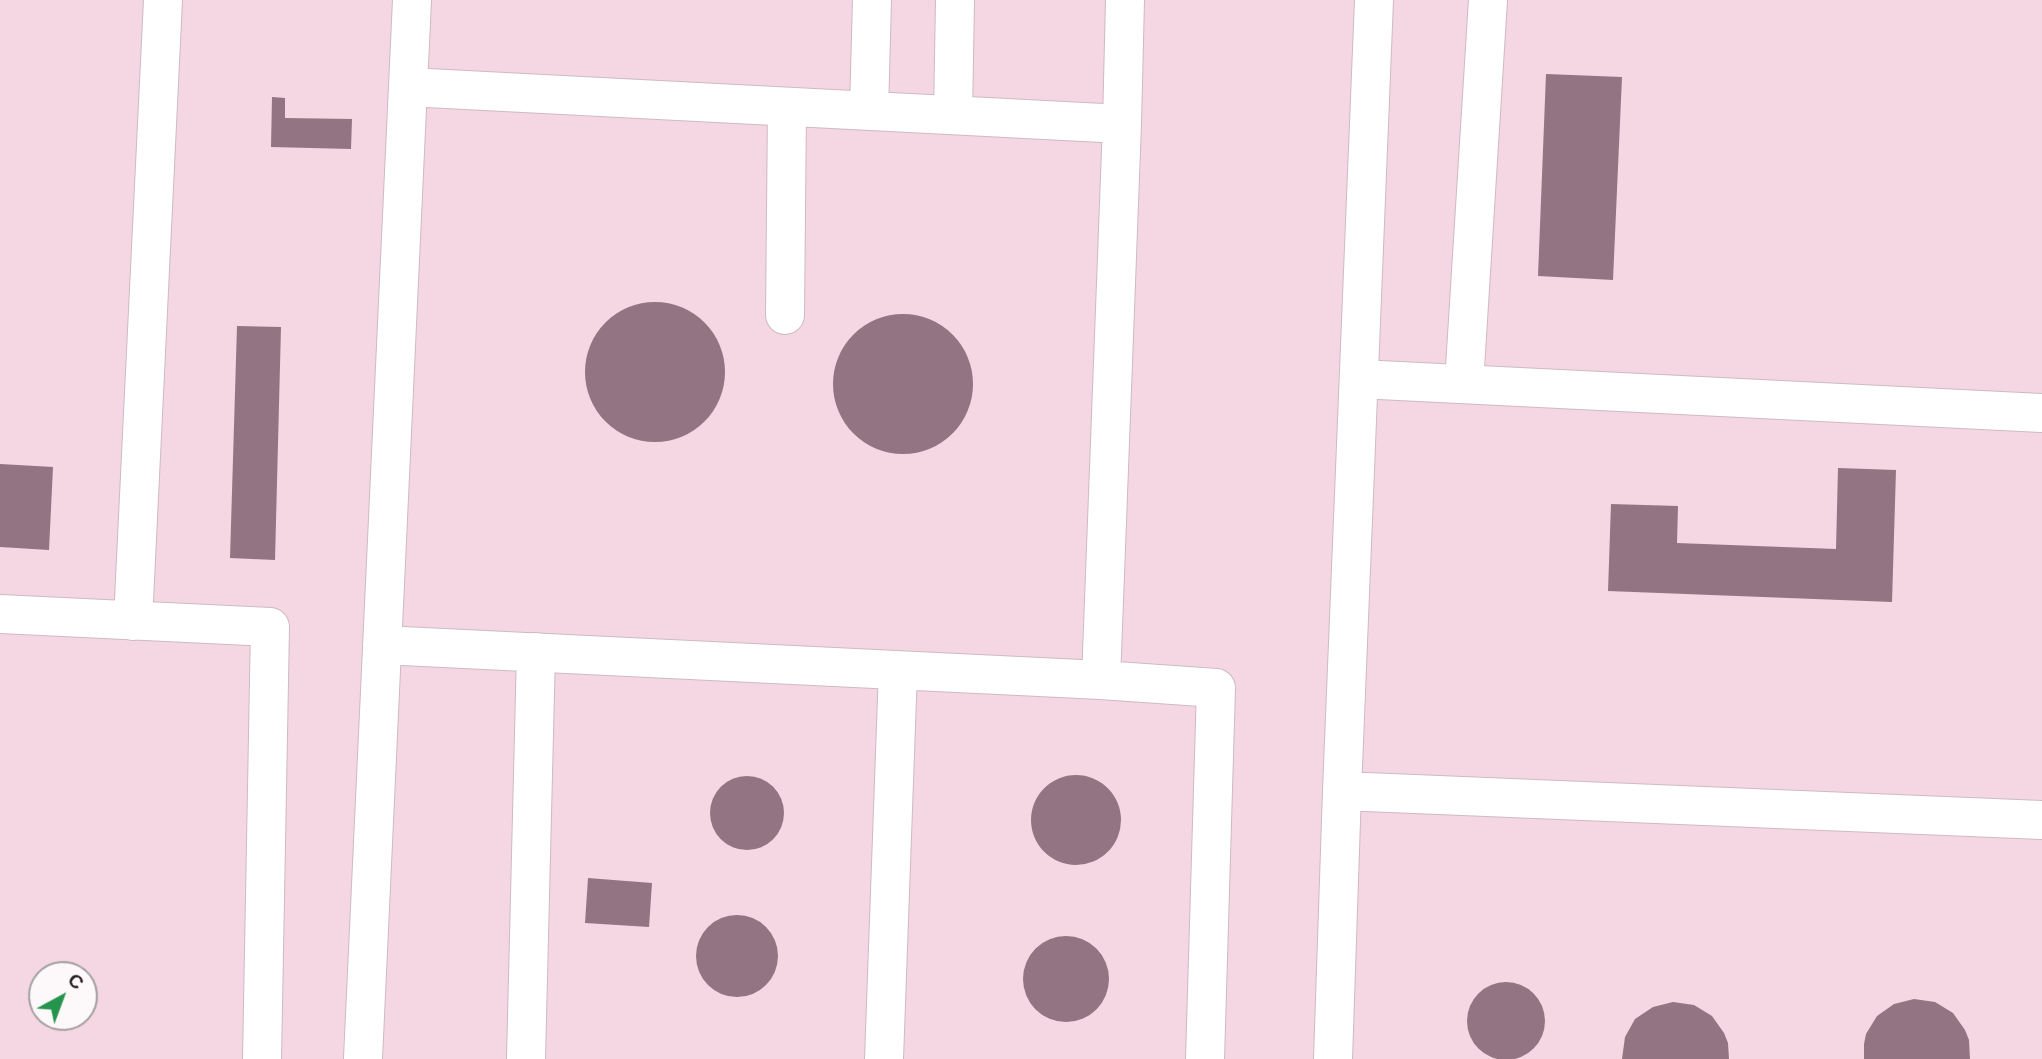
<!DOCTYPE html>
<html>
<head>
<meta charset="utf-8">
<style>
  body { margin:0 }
  #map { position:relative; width:2042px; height:1059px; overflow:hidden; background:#fbe6ef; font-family:Arial,sans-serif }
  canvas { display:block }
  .north { position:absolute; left:28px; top:961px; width:70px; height:70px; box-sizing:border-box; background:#fdf8fa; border:2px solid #a6a0a2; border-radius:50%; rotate:41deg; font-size:19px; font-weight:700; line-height:28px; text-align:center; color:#241c1f }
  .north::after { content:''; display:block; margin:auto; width:24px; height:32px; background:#25944d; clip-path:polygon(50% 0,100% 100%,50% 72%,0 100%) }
</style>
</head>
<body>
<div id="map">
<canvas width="2042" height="1059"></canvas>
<div class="north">С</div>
</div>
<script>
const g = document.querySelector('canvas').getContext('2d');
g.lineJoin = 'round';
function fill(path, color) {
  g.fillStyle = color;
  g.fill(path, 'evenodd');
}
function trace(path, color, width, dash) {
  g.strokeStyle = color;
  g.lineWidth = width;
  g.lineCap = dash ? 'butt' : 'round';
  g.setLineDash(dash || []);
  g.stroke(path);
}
const built = new Path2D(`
  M0 0H2042V1059H0ZM42 975H84V1017H42Z`);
const building = new Path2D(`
  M1546 74 1622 77 1613 280 1538 276Z
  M272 97 285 98V118L352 119 351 149 271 147Z
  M585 372a70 70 0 1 1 140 0a70 70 0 1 1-140 0Z
  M833 384a70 70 0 1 1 140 0a70 70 0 1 1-140 0Z
  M237 326 281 327 275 560 230 558Z
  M0 464 53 467 49 550 0 547Z
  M1838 468 1896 470 1892 602 1608 591 1611 504 1678 506 1677 543 1836 549Z
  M1031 820a45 45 0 1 1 90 0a45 45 0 1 1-90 0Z
  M710 813a37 37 0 1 1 74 0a37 37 0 1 1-74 0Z
  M588 878 652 883 649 927 585 923Z
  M696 956a41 41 0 1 1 82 0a41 41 0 1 1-82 0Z
  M1023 979a43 43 0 1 1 86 0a43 43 0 1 1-86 0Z
  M1467 1021a39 39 0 1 1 78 0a39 39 0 1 1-78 0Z
  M1914 999 1935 1002 1953 1013 1965 1030 1969 1040 1970 1059H1864V1044L1866 1034 1877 1016 1894 1004Z
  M1673 1002 1694 1005 1712 1016 1724 1033 1728 1043 1729 1059H1622L1625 1037 1635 1019 1653 1007Z`);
const minor = new Path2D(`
  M869 111 872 0
  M953 115 955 0
  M1122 124 1125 0
  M785 315 787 107
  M1359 379 2042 413
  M1464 384 1488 0
  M0 614 270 627 262 1059
  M133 621 163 0
  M382 645 1101 680 1122 124 408 87
  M1101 680 1216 688 1205 1059
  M1342 791 1374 0
  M363 1059 412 0
  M526 1059 536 652
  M884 1059 898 670
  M1333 1059 1342 791 2042 820`);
fill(built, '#f4d7e3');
fill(building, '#937482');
trace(minor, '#cebac2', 40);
trace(minor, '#fff', 38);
</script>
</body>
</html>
